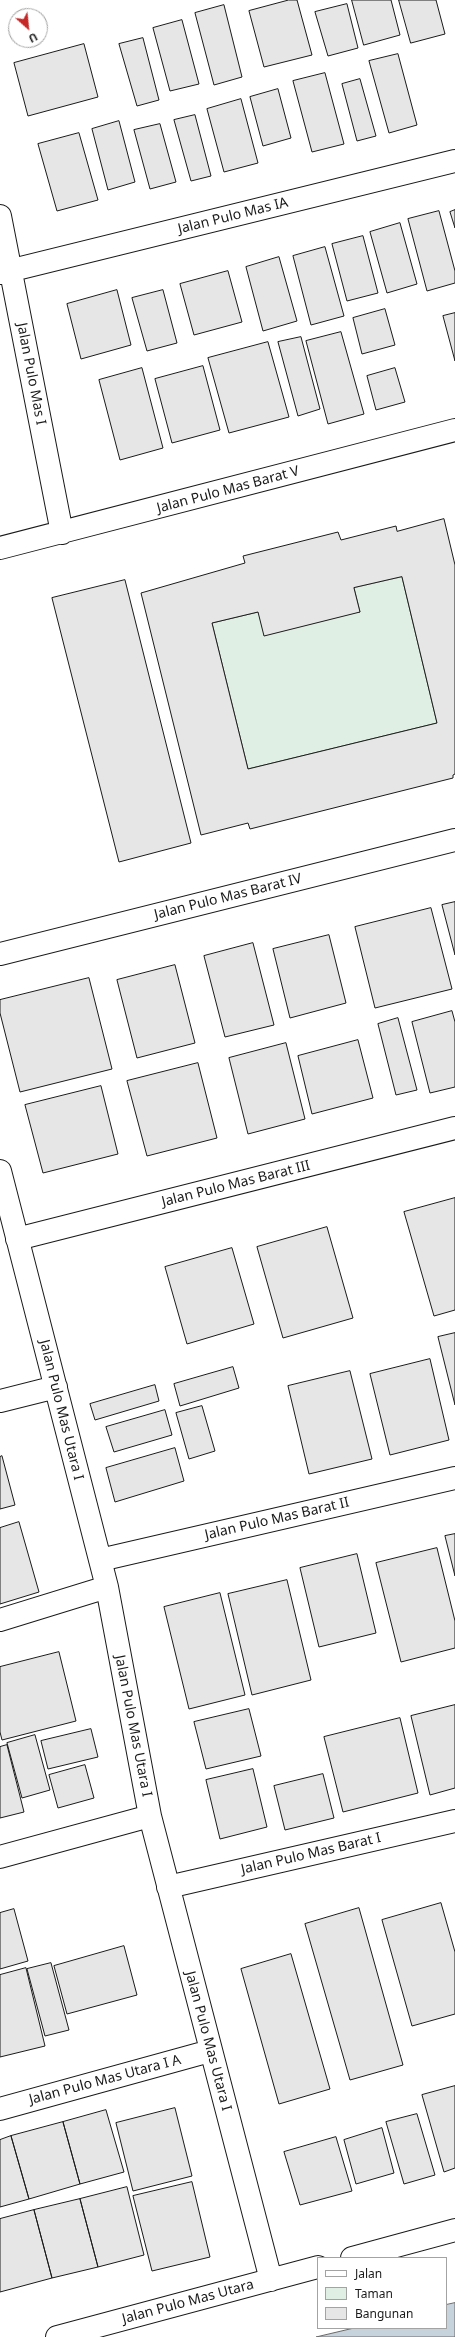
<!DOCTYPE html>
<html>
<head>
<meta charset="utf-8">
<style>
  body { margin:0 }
  #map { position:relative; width:455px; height:2337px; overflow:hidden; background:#fff; font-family:"Noto Sans",sans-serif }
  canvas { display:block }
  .legend { position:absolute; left:317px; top:2257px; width:130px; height:72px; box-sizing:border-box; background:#fff; border:1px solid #a3a3a3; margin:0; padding:5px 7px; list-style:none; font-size:12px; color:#1a1a1a }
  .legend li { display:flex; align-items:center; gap:8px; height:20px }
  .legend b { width:20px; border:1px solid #a3a3a3 }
  .north { position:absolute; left:8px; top:8px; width:40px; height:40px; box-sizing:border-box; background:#fff; border:1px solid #a3a3a3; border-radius:50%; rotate:153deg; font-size:11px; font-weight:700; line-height:16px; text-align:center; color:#1a1a1a }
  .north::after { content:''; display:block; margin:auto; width:14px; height:18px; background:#c62828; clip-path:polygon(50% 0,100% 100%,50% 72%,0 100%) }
</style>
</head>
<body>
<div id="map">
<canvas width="455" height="2337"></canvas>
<ul class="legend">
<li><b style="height:5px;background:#fff"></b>Jalan</li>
<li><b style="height:11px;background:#e0efe3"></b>Taman</li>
<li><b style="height:11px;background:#e6e6e6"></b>Bangunan</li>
</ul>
<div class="north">U</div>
</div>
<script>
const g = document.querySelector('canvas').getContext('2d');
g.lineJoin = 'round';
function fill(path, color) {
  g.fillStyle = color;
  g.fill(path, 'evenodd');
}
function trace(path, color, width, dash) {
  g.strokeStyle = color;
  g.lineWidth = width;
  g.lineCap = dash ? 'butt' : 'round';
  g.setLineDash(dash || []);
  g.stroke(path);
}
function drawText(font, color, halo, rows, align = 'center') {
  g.font = font + ' "Noto Sans",sans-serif';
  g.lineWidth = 3;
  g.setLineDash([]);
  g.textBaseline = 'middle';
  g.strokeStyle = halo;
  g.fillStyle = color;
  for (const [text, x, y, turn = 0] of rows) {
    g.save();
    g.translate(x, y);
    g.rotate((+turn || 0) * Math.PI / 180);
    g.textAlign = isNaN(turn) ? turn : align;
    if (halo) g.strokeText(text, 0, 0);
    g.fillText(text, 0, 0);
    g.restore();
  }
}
const green = new Path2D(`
  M402 577 437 723 248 769 212 623 258 612H360L354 588Z`);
const water = new Path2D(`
  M455 2303V2337H316L354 2328H446V2305Z`);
const building = new Path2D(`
  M289 0H297L312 55 264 67 249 11Z
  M352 0H391L400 35 364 45Z
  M399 0H436L445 34 411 43Z
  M347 4 358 48 328 56 315 12Z
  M224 5 242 77 214 85 195 13Z
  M182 20 199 84 170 91 153 28Z
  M143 38 159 100 137 106 119 44Z
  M84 44 98 97 28 116 14 63Z
  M398 54 417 125 389 133 369 61Z
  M325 73 344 144 312 152 293 81Z
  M360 79 376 136 357 141 342 84Z
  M278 89 291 138 263 146 250 97Z
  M241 99 258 163 224 172 207 109Z
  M195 115 211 176 191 181 174 120Z
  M119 121 135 182 108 190 92 129Z
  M160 124 176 182 150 189 134 130Z
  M79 133 98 200 57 211 38 144Z
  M455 210V228L450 212Z
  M439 211 455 271V283L427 291 408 219Z
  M400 223 417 284 387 293 370 232Z
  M363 236 378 293 347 301 332 244Z
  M325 247 344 316 311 325 293 256Z
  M279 257 297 321 263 331 246 267Z
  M228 271 242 322 194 335 180 284Z
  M117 290 131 345 81 359 67 304Z
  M163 290 177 343 147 351 132 298Z
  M385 309 395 345 362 354 353 318Z
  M455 313V361L443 316Z
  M341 332 364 414 328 424 306 341Z
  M301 337 320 409 298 416 278 342Z
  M268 342 289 417 229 433 208 358Z
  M203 366 220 430 172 443 155 379Z
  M142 368 163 448 120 460 99 380Z
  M395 368 405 402 376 410 367 376Z
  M444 519 455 565V774L453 775V778L250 829 248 823 201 835 141 593 245 563 243 556 338 532 341 540 396 526 397 531ZM402 577 437 723 248 769 212 623 258 612 264 636 360 612 354 588Z
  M125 580 191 843 119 862 52 598Z
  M455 902V955L442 905Z
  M431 908 452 989 375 1008 355 927Z
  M329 935 346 1003 290 1018 273 949Z
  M253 943 274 1025 225 1037 204 956Z
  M175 965 195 1043 137 1058 117 980Z
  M89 978 112 1069 20 1092 0 1013V1000Z
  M452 1011 455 1022V1087L430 1093 412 1022Z
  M398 1018 417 1090 396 1095 378 1024Z
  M358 1040 373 1098 312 1114 298 1056Z
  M286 1043 305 1119 248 1134 229 1058Z
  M198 1063 217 1138 147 1156 127 1081Z
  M101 1086 118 1154 43 1173 25 1105Z
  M455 1198V1310L434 1316 404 1212Z
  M327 1227 353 1318 283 1338 257 1247Z
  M232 1248 254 1324 187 1344 165 1267Z
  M455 1333V1405L438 1337Z
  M430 1359 449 1440 390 1455 370 1374Z
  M233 1367 239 1388 180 1406 174 1384Z
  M350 1371 372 1459 309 1474 288 1386Z
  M155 1385 159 1401 95 1420 90 1404Z
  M202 1406 215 1451 189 1459 176 1413Z
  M165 1410 172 1435 114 1452 106 1427Z
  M175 1448 184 1481 115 1502 106 1468Z
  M2 1456 15 1505 0 1509V1457Z
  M19 1522 39 1592 0 1604V1528Z
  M455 1534V1576L445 1536Z
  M437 1548 455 1621V1648L401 1662 376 1563Z
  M357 1554 376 1633 319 1647 300 1568Z
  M287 1580 311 1680 252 1695 228 1594Z
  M220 1593 245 1695 189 1709 164 1607Z
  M59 1652 76 1721 2 1740 0 1732V1667Z
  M455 1705V1788L430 1795 411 1716Z
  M249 1709 261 1756 206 1769 194 1722Z
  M400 1718 418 1793 343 1812 324 1737Z
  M91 1729 98 1757 48 1769 41 1741Z
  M35 1735 50 1790 22 1798 7 1743Z
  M7 1745 24 1812 0 1818V1747Z
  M85 1765 94 1798 58 1808 49 1775Z
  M253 1769 267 1827 220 1839 206 1780Z
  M323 1774 334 1818 285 1830 274 1786Z
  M441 1903 455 1952V2014L412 2026 382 1920Z
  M359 1908 403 2065 350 2080 305 1924Z
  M14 1909 28 1961 0 1969V1913Z
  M124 1946 137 1995 67 2014 54 1966Z
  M291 1954 330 2089 279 2104 241 1969Z
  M51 1963 69 2030 45 2036 27 1969Z
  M26 1968 45 2046 0 2057V1975Z
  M455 2086V2168L444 2172 422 2095Z
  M175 2108 192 2176 133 2191 116 2123Z
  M106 2110 124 2172 80 2184 63 2122Z
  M417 2114 435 2175 404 2184 386 2122Z
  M63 2122 80 2184 29 2199 11 2136Z
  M382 2128 394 2173 356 2184 344 2140Z
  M11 2136 29 2199 0 2207V2140Z
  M336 2137 352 2191 300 2205 284 2152Z
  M192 2182 210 2257 152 2271 133 2196Z
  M127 2187 144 2255 98 2267 80 2199Z
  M80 2199 98 2267 52 2278 34 2210Z
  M34 2210 52 2278 0 2292V2219Z`);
const minor = new Path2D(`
  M0 216 62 533
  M0 273 455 161
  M0 548 455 430
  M0 954 455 840
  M0 1171 107 1587 150 1816 271 2280
  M17 1239 455 1128
  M0 1401 56 1387
  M100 1560 455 1478
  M0 1620 107 1587
  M0 1857 150 1816
  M168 1887 455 1821
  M0 2109 210 2051
  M352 2258 455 2230
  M57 2337 318 2267`);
const streetNames = [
  ["Jalan Pulo Mas IA",233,216,-14],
  ["Jalan Pulo Mas I",31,374,79],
  ["Jalan Pulo Mas Barat V",228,490,-15],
  ["Jalan Pulo Mas Barat IV",228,897,-14],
  ["Jalan Pulo Mas Barat III",236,1184,-14],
  ["Jalan Pulo Mas Utara I",61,1410,76],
  ["Jalan Pulo Mas Barat II",277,1519,-13],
  ["Jalan Pulo Mas Utara I",133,1726,79],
  ["Jalan Pulo Mas Barat I",311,1854,-13],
  ["Jalan Pulo Mas Utara I",208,2041,75],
  ["Jalan Pulo Mas Utara I A",105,2080,-15],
  ["Jalan Pulo Mas Utara",188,2302,-15]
];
fill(green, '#e0efe3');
trace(green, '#6a6a6a', 1);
fill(water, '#c6d2dc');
trace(water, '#6a6a6a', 1);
fill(building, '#e6e6e6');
trace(building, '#1a1a1a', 1);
trace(minor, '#1a1a1a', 24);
trace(minor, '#fff', 22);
drawText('14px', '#1a1a1a', '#fff', streetNames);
</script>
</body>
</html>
